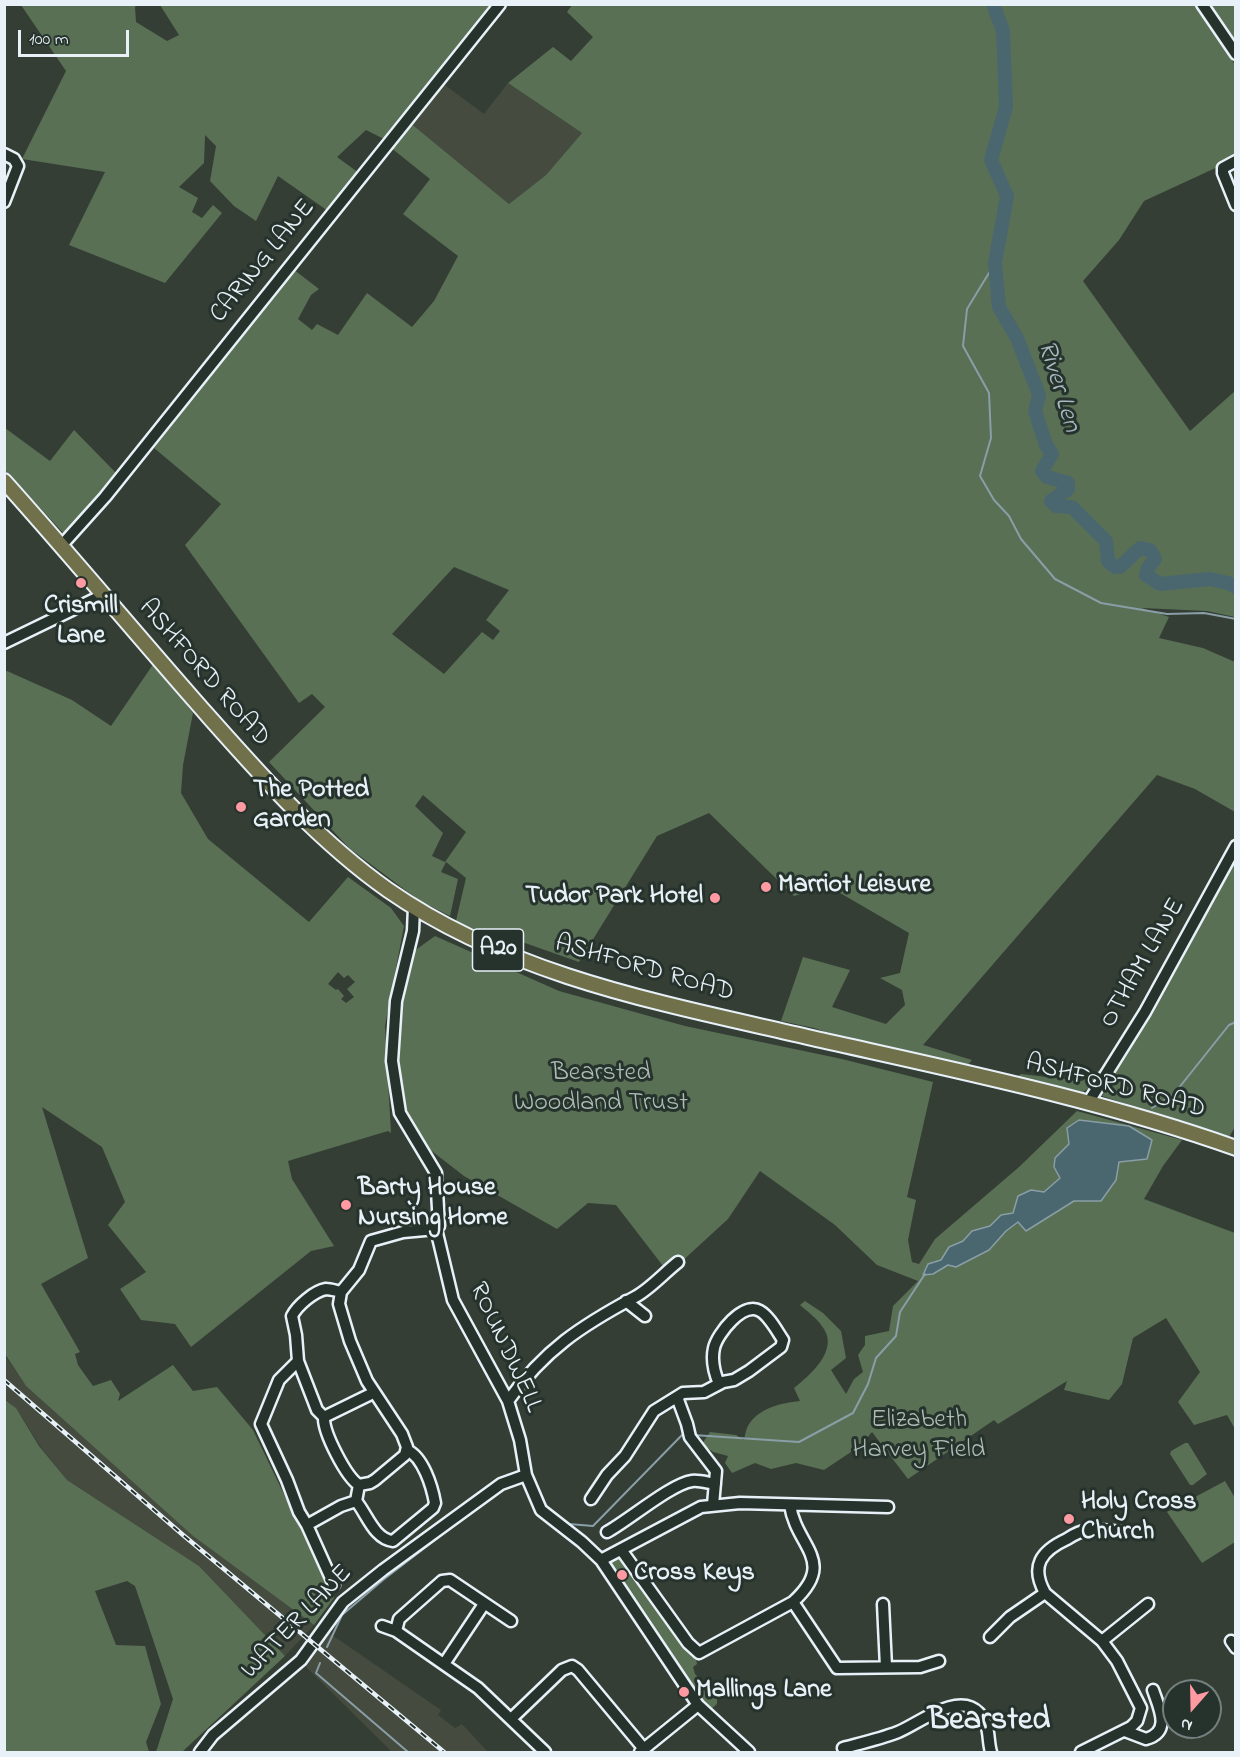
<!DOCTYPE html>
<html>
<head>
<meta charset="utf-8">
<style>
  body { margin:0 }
  #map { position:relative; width:1240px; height:1757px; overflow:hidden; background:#343e35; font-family:"Indie Flower",sans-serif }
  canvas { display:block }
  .frame { position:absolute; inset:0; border:6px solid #e8f1f8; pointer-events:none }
  .north { position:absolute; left:1162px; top:1679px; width:60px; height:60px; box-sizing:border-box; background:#26332d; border:2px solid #747f7e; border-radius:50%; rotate:200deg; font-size:16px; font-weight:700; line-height:24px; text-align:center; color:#e8f1f8 }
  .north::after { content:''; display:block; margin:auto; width:21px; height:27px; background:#ff9aa2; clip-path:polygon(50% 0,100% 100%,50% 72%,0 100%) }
  .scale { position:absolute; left:18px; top:30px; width:111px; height:27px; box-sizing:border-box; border:3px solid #e8f1f8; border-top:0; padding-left:8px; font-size:18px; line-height:21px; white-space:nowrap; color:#e8f1f8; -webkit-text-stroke:4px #26332d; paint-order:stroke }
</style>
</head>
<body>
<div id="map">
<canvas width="1240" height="1757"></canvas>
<div class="frame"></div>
<div class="north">N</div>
<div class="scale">100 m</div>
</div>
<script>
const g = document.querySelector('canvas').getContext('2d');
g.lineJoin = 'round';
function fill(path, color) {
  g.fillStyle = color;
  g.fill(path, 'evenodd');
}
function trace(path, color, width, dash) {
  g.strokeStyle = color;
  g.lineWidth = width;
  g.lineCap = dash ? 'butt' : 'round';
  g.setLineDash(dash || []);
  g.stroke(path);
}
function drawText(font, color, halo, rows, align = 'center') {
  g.font = font + ' "Indie Flower",sans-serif';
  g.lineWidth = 6;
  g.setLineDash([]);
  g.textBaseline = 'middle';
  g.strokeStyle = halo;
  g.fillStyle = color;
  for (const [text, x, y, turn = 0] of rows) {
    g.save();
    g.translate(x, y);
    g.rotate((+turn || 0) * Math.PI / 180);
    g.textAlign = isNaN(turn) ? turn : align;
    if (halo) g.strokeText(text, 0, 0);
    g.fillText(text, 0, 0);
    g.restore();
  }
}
const built = new Path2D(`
  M442 83 484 114 508 83 582 133 546 175 509 204 409 122Z
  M4 1354 26 1386 193 1536 314 1625 285 1656 199 1566 67 1480 40 1446 16 1408 5 1400Z
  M329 1633 441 1710 438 1715 455 1728 462 1724 488 1752H392L306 1667Z`);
const green = new Path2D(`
  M21 5H137L135 7 136 22 167 41 179 35 160 5H493L386 140 366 130 337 157 359 173 328 211 278 176 256 221 234 206 210 181 216 146 205 135 204 163 179 187 198 198 192 212 202 218 213 205 222 213 165 283 69 245 105 172 22 159 66 71Z
  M572 5H1198L1235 65V159L1144 201 1119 240 1083 281 1190 431 1235 391V617L1207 611 1142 608 1169 617 1159 638 1203 648 1235 662V812L1195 789 1157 775 923 1045 972 1060 967 1066 859 1043 814 1028 781 1021 803 957 850 970 832 1007 886 1024 905 1005 902 990 880 978 900 973 909 933 828 886 794 896 709 813 657 836 579 962 488 930 486 934 455 925 466 878 446 862 441 872 458 879 450 916 420 901 349 848 269 762 325 707 312 694 299 703 185 545 221 504 154 448 293 269 319 289 311 295 298 319 312 330 317 324 338 335 367 293 412 327 434 301 458 256 403 214 430 179 390 147 409 122 509 204 546 175 582 133 508 83 553 47 571 61 593 37 567 12ZM454 567 509 590 486 620 500 631 493 640 482 632 444 674 392 634ZM423 795 466 832 445 862 432 856 443 833 415 806Z
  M1209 5H1235V49L1209 7Z
  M5 428 50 461 74 430 119 476 66 536 5 470Z
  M154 663 193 713 183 765 181 793 208 839 309 922 348 877 391 908 404 926 385 1026 391 1133 388 1131 288 1161 292 1179 334 1246 311 1251 191 1347 175 1324 141 1320 120 1289 146 1272 108 1225 125 1202 102 1147 42 1107 88 1258 41 1284 80 1352 75 1354 78 1365 93 1386 111 1380 120 1394 118 1401 173 1365 193 1391 217 1387 253 1430 334 1598 314 1625 193 1536 26 1386 5 1354 4 672 7 671 72 700 111 726ZM338 972 344 978 348 975 355 982 347 989 354 997 346 1003 341 999 344 996 338 989 336 990 328 984Z
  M1235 855V1127L1229 1137 1102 1096Z
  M435 936 559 991 685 1026 842 1059 933 1082 907 1197 916 1200 908 1240 912 1262 919 1264 935 1239 1019 1167 1077 1111 1182 1140 1163 1166 1144 1199 1235 1233V1429L1227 1415 1194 1425 1178 1402 1200 1372 1166 1318 1133 1338 1122 1384 1109 1400 1064 1390 1067 1381 998 1424 994 1420 908 1479 872 1432 860 1446 824 1470 796 1463 771 1469 755 1463 732 1473 725 1463 728 1456 713 1452 702 1444 710 1432 736 1435 744 1440C745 1436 746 1429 748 1426 758 1408 781 1403 800 1401L794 1388C810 1375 838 1351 824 1329 818 1319 808 1312 800 1305L805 1301 823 1313 841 1331 846 1358 831 1370 846 1394 854 1379 863 1372 858 1355 865 1345V1336L889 1331 893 1306 918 1281 877 1265 835 1225 760 1171 728 1219 679 1264 675 1260 663 1266 616 1205 588 1203 557 1229 464 1176 424 1145 401 1098 399 1064 401 998 410 954Z
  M1108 1065 1093 1085 1083 1092 1015 1078 1021 1074 1082 1081Z
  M5 1400 16 1408 39 1446 67 1480 199 1566 285 1656 182 1752H156L173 1699 135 1586 127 1581 95 1591 116 1645 145 1646 161 1704 146 1742 149 1752H5Z
  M1185 1443H1188L1207 1474 1193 1485H1190L1170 1454 1171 1451Z
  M1225 1481 1235 1498V1542L1202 1563 1167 1512Z
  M622 1556 695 1654 697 1664 693 1667 695 1674 717 1696V1704L710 1710 686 1679 611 1568 610 1564 612 1558Z`);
const water = new Path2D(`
  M1079 1120 1129 1126 1152 1140 1147 1159 1119 1162 1116 1180 1101 1201H1074L1026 1231 1018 1222 1006 1231 989 1250 956 1267 948 1265 933 1274 923 1275 928 1264 941 1260 949 1247 963 1241 972 1231 990 1226 1001 1215 1013 1213 1018 1196 1031 1190 1044 1192 1060 1178 1054 1167 1055 1158 1069 1144 1067 1128Z`);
const stream = new Path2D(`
  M995 263 967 309 963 346 989 393 991 438 980 476 994 500 1009 516 1021 539 1055 579 1101 603 1167 614 1204 613 1236 619
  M1152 1108 1174 1094 1229 1025 1236 1022
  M693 1435 799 1442 853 1413 868 1384 876 1358 896 1336 900 1312 925 1274
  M544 1504 569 1524 593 1526 682 1435H687
  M327 1647 342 1615 383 1580 474 1510
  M320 1663 316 1673 408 1752`);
const river = new Path2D(`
  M993 4 1003 31 1006 107 991 160 1007 196 995 263 999 307 1017 338 1039 395 1035 411 1046 445 1052 454 1042 471 1047 477 1068 483V489L1051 501 1056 506 1072 507 1106 541 1108 561 1115 567H1120L1140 548 1150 550 1155 559 1148 568 1146 575 1160 584 1209 579 1228 583 1236 587`);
const minor = new Path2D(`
  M1202 4 1236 54
  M4 154 14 159 18 166 4 202
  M1236 161 1223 168V173L1236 205
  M61 546 105 497 500 4
  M4 643 103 595
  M414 907 413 931 396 1001 392 1061 400 1113 436 1173 439 1226 436 1229 453 1300 508 1401 520 1440 526 1475 541 1510 582 1542 601 1560 698 1705 749 1752
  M1088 1103 1145 1012 1236 846
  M626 1301 645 1316
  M298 1361 279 1380 261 1424 287 1480 299 1512 307 1525
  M373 1393 324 1417C323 1432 346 1477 359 1485L370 1483 375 1480 405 1455 407 1447 402 1434 367 1381 350 1341 339 1304 341 1292 359 1270 371 1241 403 1232 436 1229
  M677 1397 687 1424 690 1437 716 1471 713 1505
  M508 1401C544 1350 581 1326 635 1297 650 1289 664 1273 678 1262
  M324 1417 317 1410 298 1361 296 1335 292 1316C297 1306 314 1291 326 1289 331 1289 336 1291 341 1292
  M359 1485 356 1501C367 1514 374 1539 393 1541L433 1508 435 1503C432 1486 423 1457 407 1450
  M591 1499 607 1475 625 1456 654 1411 683 1393 704 1392 723 1382 734 1380 749 1371 781 1347 783 1340C777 1331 769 1316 760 1311 743 1301 717 1334 714 1348 711 1361 714 1372 719 1384
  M607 1532C629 1520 671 1484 692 1481 699 1480 708 1483 715 1484
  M622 1551 688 1643 699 1653 793 1602C838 1561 796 1547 790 1505
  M601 1560 701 1507 740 1503 888 1507
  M334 1585 307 1525 341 1506 356 1501
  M793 1602 837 1668 920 1667 939 1661
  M883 1604 886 1667
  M511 1621 450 1580 442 1581 399 1619 396 1631 478 1688 545 1752
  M382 1626 396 1631
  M990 1637 1010 1617 1045 1593
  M1102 1641 1148 1604
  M1231 1641 1236 1648
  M444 1664 484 1604
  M511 1719 562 1670 572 1666 578 1670 644 1749
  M1125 1731 1146 1739C1172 1732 1159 1708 1153 1690
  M843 1748C862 1743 880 1739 898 1732 918 1724 958 1691 979 1713 991 1725 987 1739 991 1752
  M200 1752 213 1735 301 1660 343 1602 383 1570 501 1484 526 1475
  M640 1752 698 1705
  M1081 1752 1131 1727 1137 1721 1141 1708 1117 1661 1102 1641 1045 1593C1030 1566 1041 1551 1067 1539 1073 1535 1081 1531 1088 1530 1099 1529 1111 1531 1121 1532`);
const major = new Path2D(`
  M4 481C74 559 141 640 210 718 265 780 320 842 388 890 513 977 666 1004 812 1038 954 1070 1098 1099 1236 1148`);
const rail = new Path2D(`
  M4 1380 183 1535 444 1752`);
const markers = [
  [81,583,6,"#ff9aa2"],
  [241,807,6,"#ff9aa2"],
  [766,887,6,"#ff9aa2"],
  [715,898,6,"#ff9aa2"],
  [346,1205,6,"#ff9aa2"],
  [1069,1519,6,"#ff9aa2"],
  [622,1575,6,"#ff9aa2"],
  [684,1692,6,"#ff9aa2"]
];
const shields = [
  [498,950,51]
];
const shieldNames = [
  ["A20",498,950]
];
const streetNames = [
  ["CARING LANE",264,262,-51],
  ["ASHFORD ROAD",203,674,49],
  ["OTHAM LANE",1144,964,-60],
  ["ASHFORD ROAD",644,970,16],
  ["ASHFORD ROAD",1115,1088,15],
  ["ROUNDWELL",504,1348,65],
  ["WATER LANE",298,1623,-46]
];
const poiNames = [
  ["Crismill",81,608,"center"],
  ["Lane",81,638,"center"],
  ["The Potted",253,792],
  ["Garden",253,822],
  ["Marriot Leisure",778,887],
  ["Tudor Park Hotel",703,898,"right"],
  ["Barty House",358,1190],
  ["Nursing Home",358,1220],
  ["Holy Cross",1081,1504],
  ["Church",1081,1534],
  ["Cross Keys",634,1575],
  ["Mallings Lane",696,1692]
];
const parkNames = [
  ["Bearsted",601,1075],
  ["Woodland Trust",601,1105],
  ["Elizabeth",919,1422],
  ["Harvey Field",919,1452]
];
const waterNames = [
  ["River Len",1057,387,73]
];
const districtNames = [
  ["Bearsted",989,1723]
];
fill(built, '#454b3f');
fill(green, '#597055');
fill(water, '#4a6770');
trace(water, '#899ea6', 1.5);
trace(stream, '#899ea6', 2);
trace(river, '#4a6770', 14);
trace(minor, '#e8f1f8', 15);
trace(major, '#e8f1f8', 18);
trace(minor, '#26332d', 10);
trace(major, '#70704a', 14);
trace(rail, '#e8f1f8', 4.5);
trace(rail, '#26332d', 2, [7]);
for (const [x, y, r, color] of markers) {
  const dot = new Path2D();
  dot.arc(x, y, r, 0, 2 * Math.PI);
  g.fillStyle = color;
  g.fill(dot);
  trace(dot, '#26332d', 2);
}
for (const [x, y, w] of shields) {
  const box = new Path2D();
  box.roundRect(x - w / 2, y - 21, w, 42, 4.5);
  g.fillStyle = '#26332d';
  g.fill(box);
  trace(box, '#e8f1f8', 1.5);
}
drawText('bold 24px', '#e8f1f8', null, shieldNames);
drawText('26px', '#e8f1f8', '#26332d', streetNames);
drawText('bold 26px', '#e8f1f8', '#26332d', poiNames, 'left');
drawText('26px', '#afbdb7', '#26332d', parkNames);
drawText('italic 27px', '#a9bac2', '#26332d', waterNames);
drawText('bold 32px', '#e8f1f8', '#26332d', districtNames);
</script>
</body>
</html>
